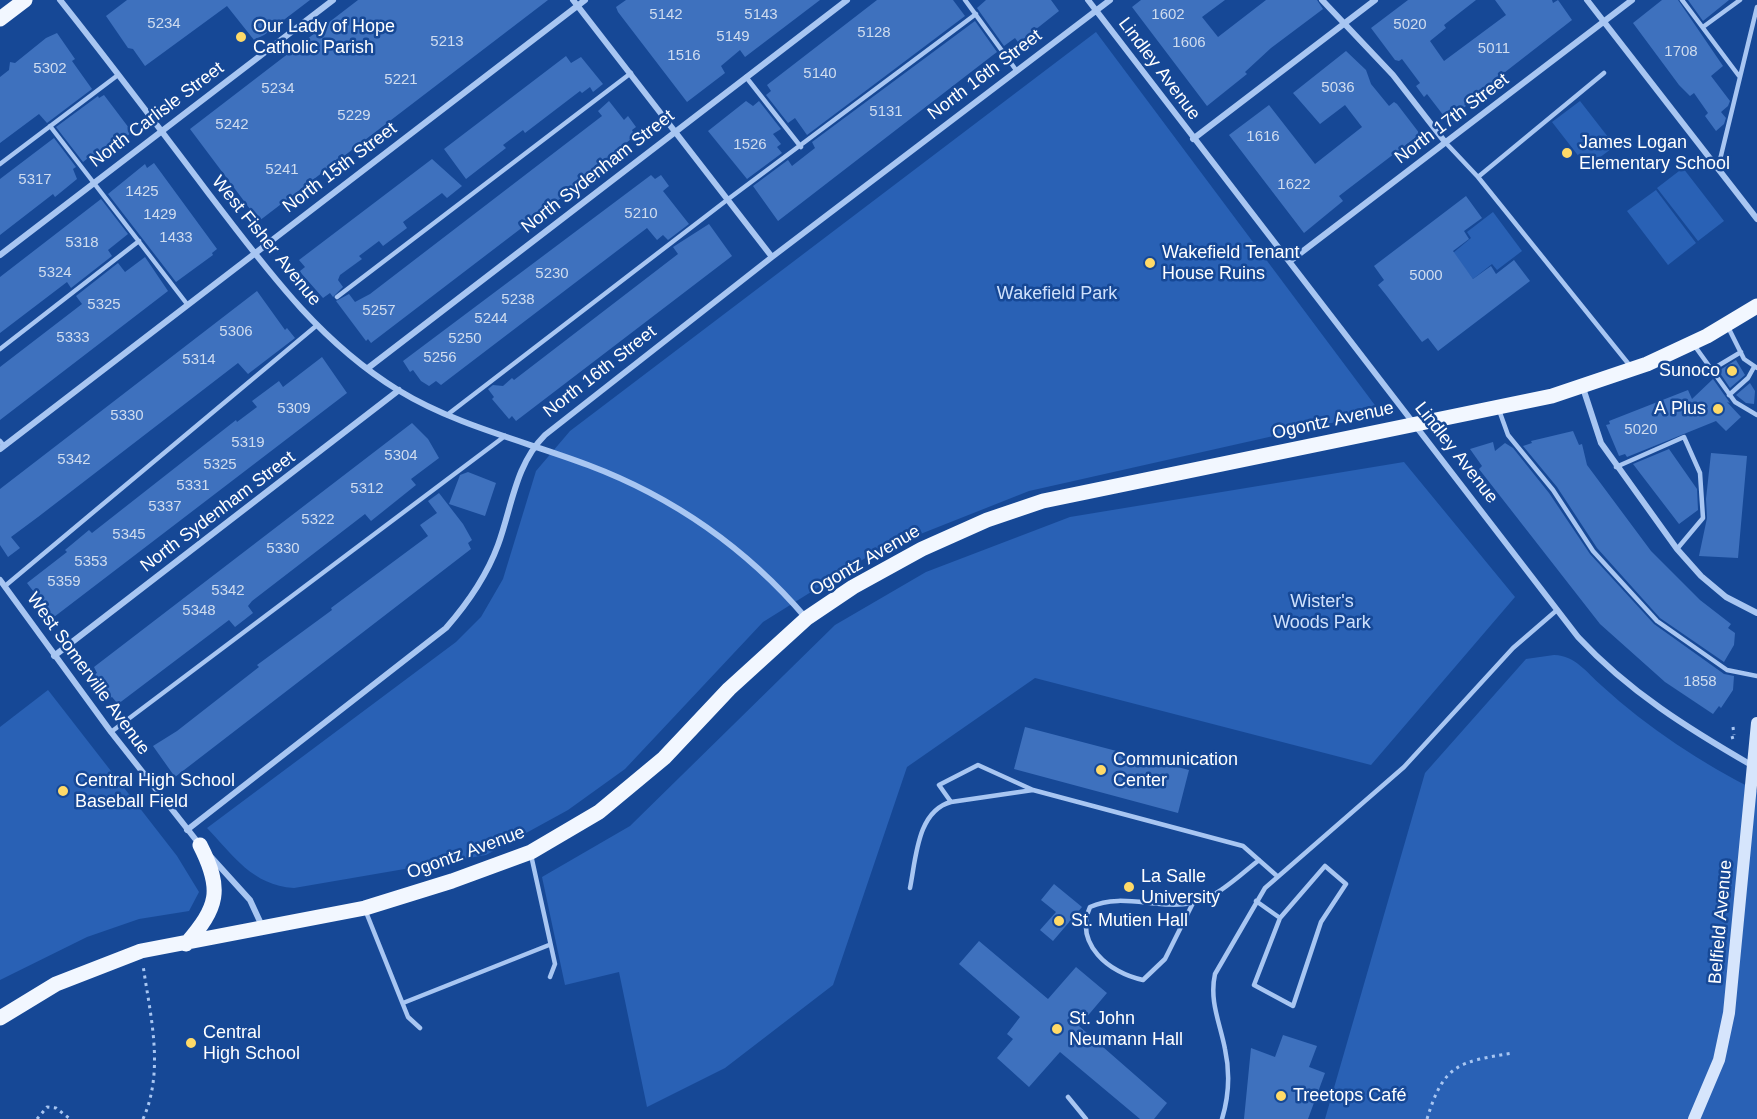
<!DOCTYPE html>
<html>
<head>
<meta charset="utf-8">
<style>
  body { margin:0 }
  canvas { display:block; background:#164896 }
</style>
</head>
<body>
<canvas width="1757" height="1119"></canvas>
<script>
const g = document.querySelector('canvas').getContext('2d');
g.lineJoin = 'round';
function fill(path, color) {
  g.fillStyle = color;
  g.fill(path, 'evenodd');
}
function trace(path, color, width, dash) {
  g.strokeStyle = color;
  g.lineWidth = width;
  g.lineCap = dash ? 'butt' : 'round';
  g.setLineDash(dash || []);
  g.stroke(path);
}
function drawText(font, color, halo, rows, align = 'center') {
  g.font = font + ' Arial,sans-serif';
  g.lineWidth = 5;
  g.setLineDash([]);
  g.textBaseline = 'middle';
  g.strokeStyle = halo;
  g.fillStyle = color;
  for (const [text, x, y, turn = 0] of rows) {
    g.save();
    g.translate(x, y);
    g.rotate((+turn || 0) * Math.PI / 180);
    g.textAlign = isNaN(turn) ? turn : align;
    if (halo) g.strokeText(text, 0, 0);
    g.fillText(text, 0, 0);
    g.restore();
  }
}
const green = new Path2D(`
  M1096 32 1380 412 1029 491 875 552 763 622 625 769 568 810 486 855 294 888C252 885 234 856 207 828L456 642 481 617 503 579 536 471 570 431Z
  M1580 101 1615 146 1587 167 1552 122Z
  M1683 168 1724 221 1698 241 1657 188Z
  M1656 190 1696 243 1668 265 1627 211Z
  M1493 212 1522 251 1497 270 1492 264 1473 279 1453 253 1471 238 1467 232Z
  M1404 462 1515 597 1371 765 1035 678 907 767 833 985 725 1068 647 1107 619 972 565 985 542 877 630 826 835 625 926 572 1070 517Z
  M1554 655C1576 656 1586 672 1602 686 1648 728 1701 763 1757 791V1119H1325L1425 773 1526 659Z
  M48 690 177 856 199 892 189 911 139 919 87 937 0 980V727Z`);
const building = new Path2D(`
  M127 0H310L264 35 254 40 227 6 145 66 133 49 128 48 106 16Z
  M358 0H548L259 221 190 129Z
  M626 0H820L745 57 740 50 721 66 725 73 687 102 618 12 616 7Z
  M877 0H953L965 16 807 135 795 118 788 123 766 95 771 91 767 85Z
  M986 0H1051L1059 11 1021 41 1018 42 1015 38 1004 46 977 8Z
  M1141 0H1225L1202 17 1218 37 1266 0H1317L1323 9 1271 48 1245 72 1247 74 1207 106 1132 7Z
  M1408 0H1476L1444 25 1446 28 1430 41 1444 61 1506 15 1495 0H1552L1553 3 1558 0 1572 20 1464 104 1466 106 1447 120 1427 94 1424 97 1416 86 1420 83 1402 59 1399 61 1395 60 1371 28Z
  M1662 0H1678L1723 66 1711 76 1730 101 1728 106 1721 112 1726 118 1724 124 1716 131 1705 116 1708 113 1694 93 1690 96 1679 85 1633 23Z
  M1688 0H1729L1703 21Z
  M975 21 997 52 993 55 778 221 753 186 788 160 792 166 815 148 812 142Z
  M57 33 75 59 72 61 92 89 47 123 39 114 0 143V77L9 70 10 62 15 63 46 38Z
  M1346 51 1366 70 1371 84 1389 106 1394 102 1397 104 1420 134 1339 196 1343 201 1304 233 1229 135 1269 105 1315 164 1362 127 1345 105 1320 124 1293 93Z
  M566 56 571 63 581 57 603 84 593 92 590 87 582 93 580 91 525 133 523 130 503 145 506 148 466 179 444 149Z
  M104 95 132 132 126 137 129 141 98 164 92 155 83 162 56 127 98 96 99 98Z
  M609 101 624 120 628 116 636 127 632 130 635 136 622 146 625 149 371 343 368 339 366 341 336 301 349 294 355 302 370 294 602 116 598 111Z
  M746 101 753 106 759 101 781 129 773 134 781 144 777 147 782 153 747 179 708 131Z
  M54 138 76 167 73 169 77 179 55 197 53 194 0 235V179Z
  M432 159 462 186 447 198 442 193 403 222 407 228 383 246 379 241 359 256 362 259 340 275 338 280 343 287 333 297 330 293 323 298 301 273 300 271 305 267 299 260Z
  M154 163 217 249 212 253 213 255 176 282 108 194 145 164 147 168Z
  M651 175 655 179 661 175 669 186 663 191 689 224 668 240 663 235 657 240 647 228 441 385 436 381 429 386 421 381 413 370 410 372 403 361Z
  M1466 196 1482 218 1464 231 1469 239 1453 251 1473 279 1491 266 1496 274 1514 260 1530 281 1438 351 1428 338 1422 342 1386 295 1378 285 1384 280 1374 266Z
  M101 199 128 234 108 250 112 256 71 288 67 282 0 333V277Z
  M709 224 732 256 516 421 512 416 509 419 492 399 494 397 488 389 493 385 503 386 512 378 514 380 678 254 673 247Z
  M145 257 168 291 0 420V367L82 304 76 296 118 263 125 272Z
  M257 291 285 330 287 328 295 338 248 374 238 363 38 517 11 537 20 548 8 557 0 545V489Z
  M322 357 347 393 54 617 49 612 27 583 67 552 65 550 89 530 92 533 236 420 237 422 257 407 252 401 279 381 283 387Z
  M1736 360 1745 375 1730 388 1720 373V370Z
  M1713 379 1730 403 1727 402 1741 417 1726 431 1716 421 1627 457 1625 454 1619 456 1606 425 1610 424 1609 421 1688 390 1692 399Z
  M1750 383 1755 391 1754 404 1746 403 1736 395Z
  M412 423 428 439 439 458 411 479 416 485 371 521 365 514 252 601 248 606 253 613 235 627 229 620 118 704 112 697 110 698 95 674 97 673 94 667Z
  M1573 431 1579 445 1582 444 1587 465 1651 551 1700 600 1731 624 1728 628 1735 633 1734 645 1724 662 1660 618 1597 548 1557 487 1523 446 1532 443 1531 441Z
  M1493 442 1495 451 1505 443 1513 448 1549 493 1590 554 1654 624 1724 674 1734 676 1733 690 1721 708 1719 706 1713 714 1665 682 1600 624 1479 469 1482 466 1470 449Z
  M1669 449 1697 489 1698 510 1679 524 1633 464Z
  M1711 453 1747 456 1738 558 1699 556 1707 518 1706 499Z
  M468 472 496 483 485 516 449 504 460 475Z
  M439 493 463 524 472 540 468 543 471 549 175 777 153 746 177 731 259 667 257 665 332 610 331 608 428 536 420 525 437 513 428 501Z
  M1025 727 1189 770 1178 813 1014 769Z
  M1054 884 1082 907 1053 941 1040 930 1056 912 1041 900Z
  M979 941 1048 999 1076 967 1107 993 1079 1026 1167 1103 1154 1119H1140L1060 1052 1029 1087 997 1058 1013 1039 1007 1034 1020 1017 959 964Z
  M1283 1035 1317 1046 1309 1067 1325 1073 1308 1119H1244L1251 1048 1275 1057Z`);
const path = new Path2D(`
  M1733 727 1734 735
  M1731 738 1738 736
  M37 1119 47 1107 56 1108 70 1119
  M143 1119C165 1070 150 1015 143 965
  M1427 1119C1444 1063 1459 1062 1513 1053`);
const lane = new Path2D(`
  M965 0 1016 70
  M1682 0 1739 76
  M1703 27 1740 0
  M746 77 801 147
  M50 126 187 304
  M1445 142 1478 177 1631 367
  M0 164 118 75
  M1718 168 1757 7
  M1478 177 1604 73
  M337 297 631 73
  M1728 327 1744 359 1757 368
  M1694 345 1735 402 1757 415
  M0 349 139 241
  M1711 370 1741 352
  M1729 395 1748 378 1754 367
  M1499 410 1508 435 1553 490 1593 551 1657 621 1727 670 1757 676
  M447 415 727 200 976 14
  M0 441 4 446
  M1616 467 1684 437 1700 473 1703 518 1677 549
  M5 586 316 326
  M111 732 505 436
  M1033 790 951 802 939 785 978 765 1033 790 1243 846 1277 876
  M531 855 555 964 550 977
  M910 888C916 859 917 811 951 802
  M1256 901 1280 918 1254 985 1293 1006 1321 922 1346 884 1325 866 1280 918
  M1193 903 1165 959 1143 980C1109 973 1074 944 1090 907 1122 892 1158 910 1192 903 1217 898 1240 875 1259 860
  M366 912 408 1017 420 1028
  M403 1003 549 945
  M1068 1097 1086 1119
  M1222 1119C1229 1096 1230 1072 1225 1049 1220 1023 1209 1001 1215 974L1265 888 1404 767 1513 648 1557 610`);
const street = new Path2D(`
  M60 0C111 64 160 129 209 194 265 267 318 341 398 390 457 426 525 441 588 465 673 497 747 549 806 618
  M573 0 772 257
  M1088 0 1578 637C1629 692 1689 729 1753 766
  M1322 0 1393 75 1445 142
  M1587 0 1757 219
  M1193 139 1375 0
  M0 255 333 0
  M1290 261 1632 0
  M368 368 847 0
  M1583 388 1601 443 1677 549 1701 576 1726 597 1757 613
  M0 449 585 0
  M0 580 111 732 200 845
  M54 656 399 390
  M187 830 446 628C467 604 487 575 498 545 512 507 515 465 545 435L772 257 1110 0
  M211 857 250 900 262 926`);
const secondary = new Path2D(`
  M1694 1119 1719 1060 1729 1013 1757 723`);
const primary = new Path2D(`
  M0 19 25 0
  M186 944C218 907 223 890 200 845
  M0 1018 56 984 141 951 365 908 452 881 531 852 599 812 664 758 729 689 807 618 853 587 922 549 987 520 1043 501 1552 396 1647 364 1707 336 1757 306`);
const markers = [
  [241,37,6,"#ffda68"],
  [1567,153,6,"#ffda68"],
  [1150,263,6,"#ffda68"],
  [1732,371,6,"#ffda68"],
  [1718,409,6,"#ffda68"],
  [1101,770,6,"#ffda68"],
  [63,791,6,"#ffda68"],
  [1129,887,6,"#ffda68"],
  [1059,921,6,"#ffda68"],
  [1057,1029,6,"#ffda68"],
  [191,1043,6,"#ffda68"],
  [1281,1096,6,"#ffda68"]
];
const numberNames = [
  ["5142",666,15],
  ["5143",761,15],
  ["1602",1168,15],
  ["5234",164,24],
  ["5020",1410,25],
  ["5128",874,33],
  ["5149",733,37],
  ["5213",447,42],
  ["1606",1189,43],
  ["5011",1494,49],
  ["1708",1681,52],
  ["1516",684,56],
  ["5302",50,69],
  ["5140",820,74],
  ["5221",401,80],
  ["5036",1338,88],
  ["5234",278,89],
  ["5131",886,112],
  ["5229",354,116],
  ["5242",232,125],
  ["1616",1263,137],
  ["1526",750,145],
  ["5241",282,170],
  ["5317",35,180],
  ["1622",1294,185],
  ["1425",142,192],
  ["5210",641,214],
  ["1429",160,215],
  ["1433",176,238],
  ["5318",82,243],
  ["5324",55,273],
  ["5230",552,274],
  ["5000",1426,276],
  ["5238",518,300],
  ["5325",104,305],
  ["5257",379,311],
  ["5244",491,319],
  ["5306",236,332],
  ["5333",73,338],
  ["5250",465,339],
  ["5256",440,358],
  ["5314",199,360],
  ["5309",294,409],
  ["5330",127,416],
  ["5020",1641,430],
  ["5319",248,443],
  ["5304",401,456],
  ["5342",74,460],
  ["5325",220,465],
  ["5331",193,486],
  ["5312",367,489],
  ["5337",165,507],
  ["5322",318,520],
  ["5345",129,535],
  ["5330",283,549],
  ["5353",91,562],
  ["5359",64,582],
  ["5342",228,591],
  ["5348",199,611],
  ["1858",1700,682]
];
const poiNames = [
  ["Our Lady of Hope",253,27],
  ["Catholic Parish",253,48],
  ["James Logan",1579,143],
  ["Elementary School",1579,164],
  ["Wakefield Tenant",1162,253],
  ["House Ruins",1162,274],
  ["Sunoco",1720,371,"right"],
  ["A Plus",1706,409,"right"],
  ["Communication",1113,760],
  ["Center",1113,781],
  ["Central High School",75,781],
  ["Baseball Field",75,802],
  ["La Salle",1141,877],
  ["University",1141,898],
  ["St. Mutien Hall",1071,921],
  ["St. John",1069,1019],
  ["Neumann Hall",1069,1040],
  ["Central",203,1033],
  ["High School",203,1054],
  ["Treetops Café",1293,1096]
];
const streetNames = [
  ["Lindley Avenue",1159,69,53],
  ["North 16th Street",985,75,-37],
  ["North Carlisle Street",157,115,-37],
  ["North 17th Street",1452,119,-37],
  ["North 15th Street",340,168,-37],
  ["North Sydenham Street",598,172,-38],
  ["West Fisher Avenue",266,241,51],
  ["North 16th Street",600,372,-38],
  ["Ogontz Avenue",1333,421,-12],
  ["Lindley Avenue",1456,453,52],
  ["North Sydenham Street",218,512,-37],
  ["Ogontz Avenue",865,561,-30],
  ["West Somerville Avenue",88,674,54],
  ["Ogontz Avenue",466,853,-20],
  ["Belfield Avenue",1721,922,-85]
];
const parkNames = [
  ["Wakefield Park",1057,294],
  ["Wister's",1322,602],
  ["Woods Park",1322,623]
];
fill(green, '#2961b5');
fill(building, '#3e71be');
trace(path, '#a8c6f2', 3, [3, 4.5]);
trace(lane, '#a8c6f2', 4.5);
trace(street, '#a8c6f2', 6);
trace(secondary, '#d6e5fc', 12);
trace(primary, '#f2f7ff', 15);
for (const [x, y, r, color] of markers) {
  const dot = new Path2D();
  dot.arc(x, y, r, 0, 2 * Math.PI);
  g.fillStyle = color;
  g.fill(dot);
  trace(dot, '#164896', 2);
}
drawText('15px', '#cfdcef', null, numberNames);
drawText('18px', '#fff', '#164896', poiNames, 'left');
drawText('18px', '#fff', '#164896', streetNames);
drawText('18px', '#cfe1fc', '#164896', parkNames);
</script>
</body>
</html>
